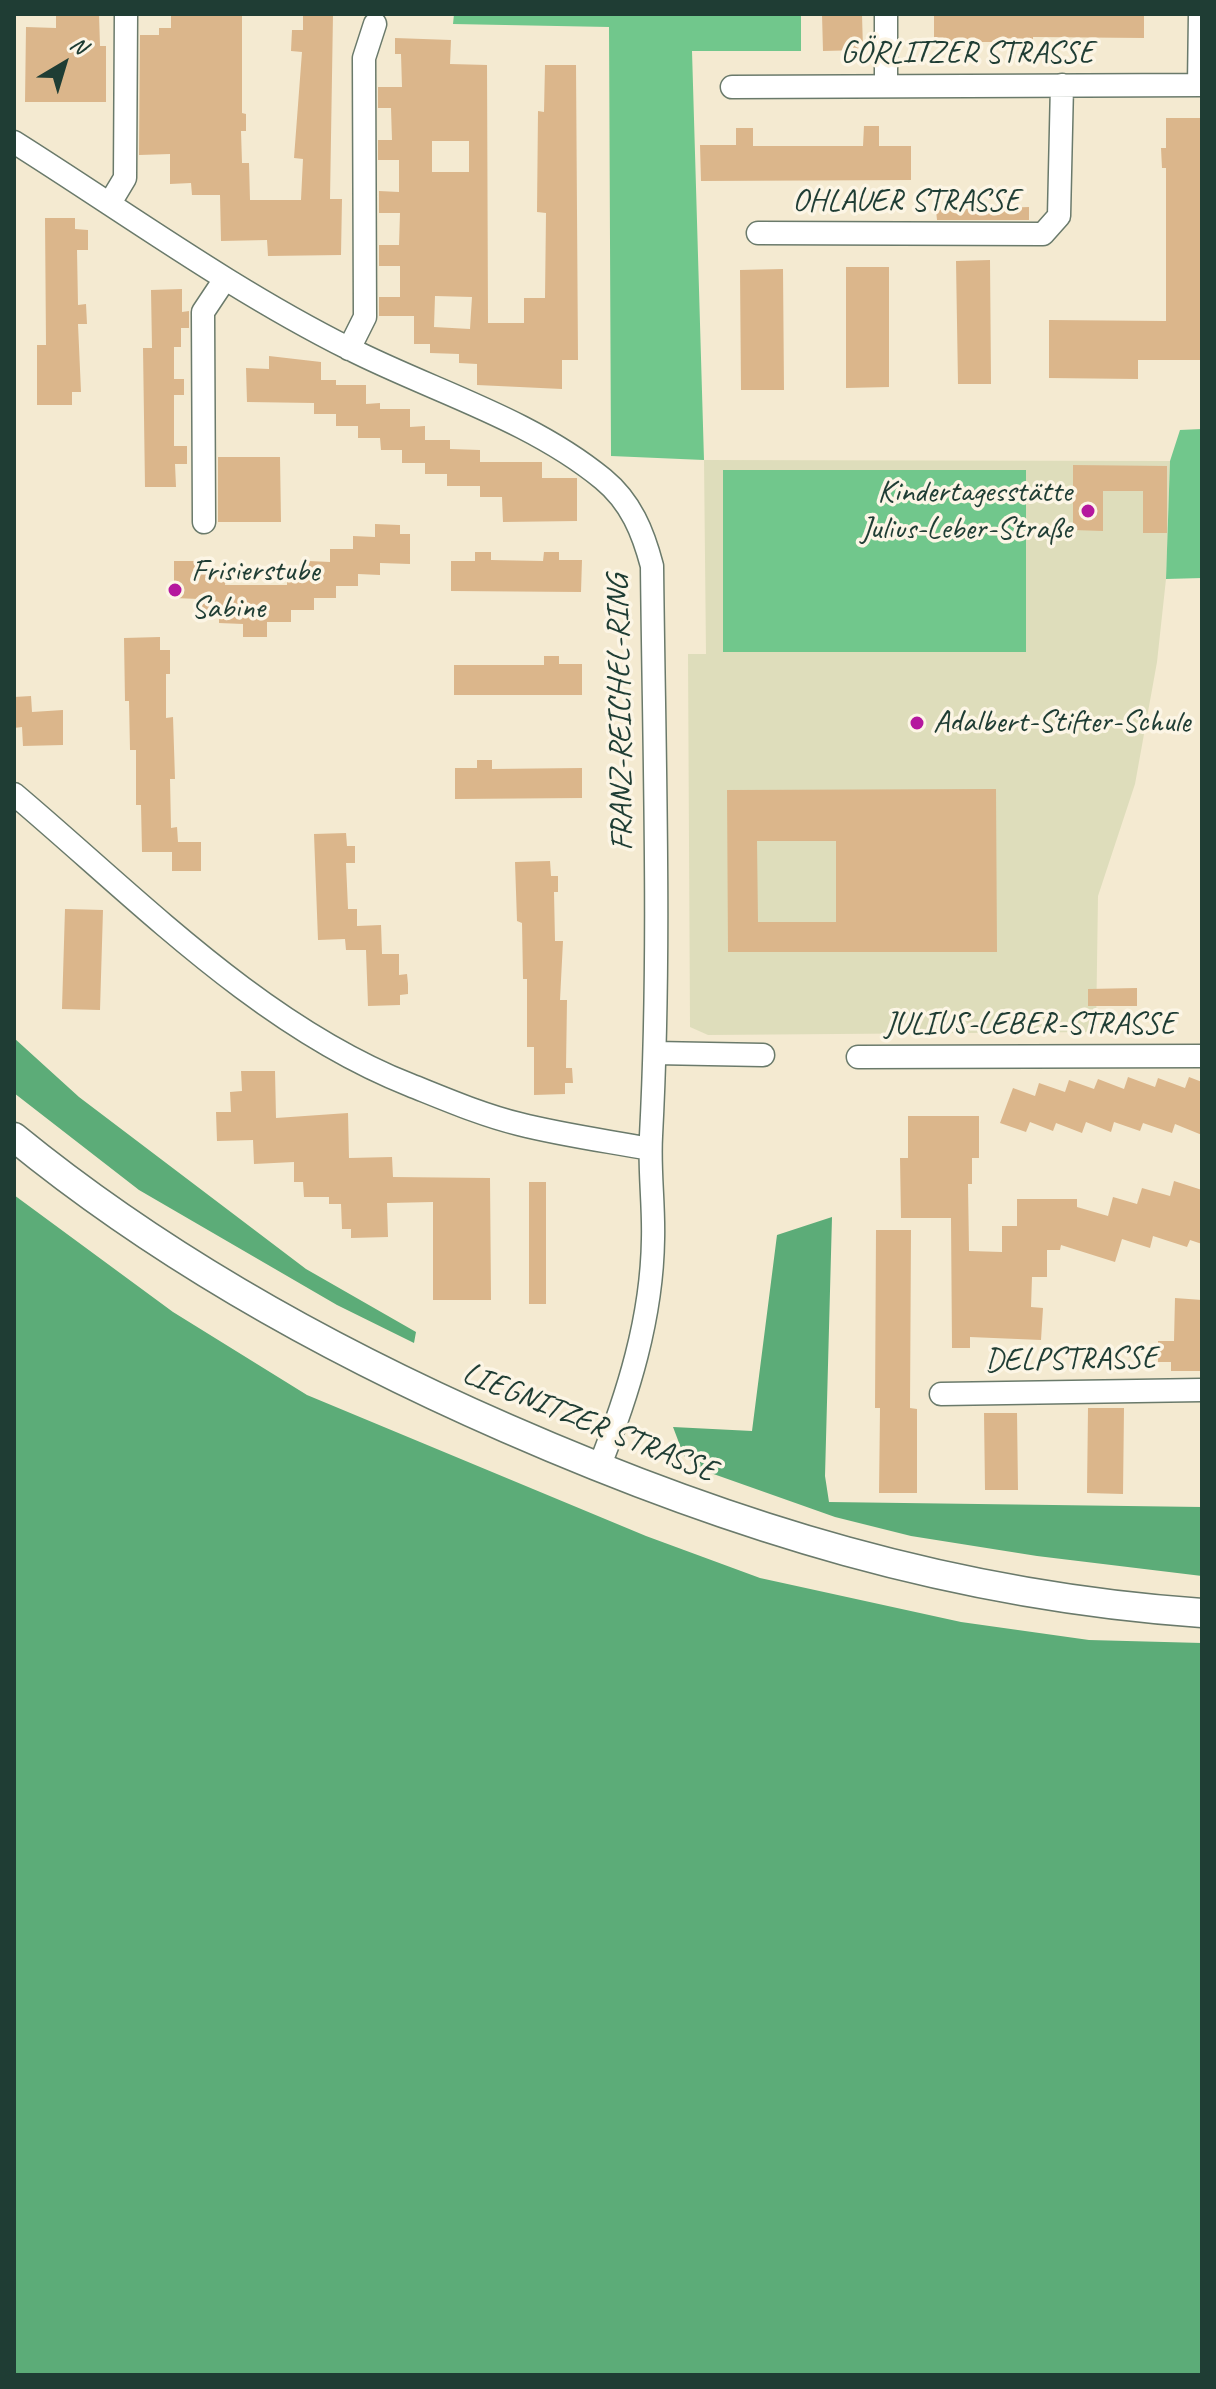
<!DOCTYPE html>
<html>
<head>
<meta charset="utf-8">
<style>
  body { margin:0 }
  #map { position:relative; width:1216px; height:2389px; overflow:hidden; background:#f4ead1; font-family:Caveat,sans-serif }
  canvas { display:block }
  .frame { position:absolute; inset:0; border:16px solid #1f3d34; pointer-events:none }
  .north { position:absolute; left:24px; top:24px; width:80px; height:80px; -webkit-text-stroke:6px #fcf5e5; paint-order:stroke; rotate:38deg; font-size:22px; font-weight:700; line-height:32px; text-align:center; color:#1f3d34 }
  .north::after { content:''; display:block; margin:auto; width:28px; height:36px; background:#1f3d34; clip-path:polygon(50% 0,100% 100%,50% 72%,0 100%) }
</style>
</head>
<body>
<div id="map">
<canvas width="1216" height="2389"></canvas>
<div class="frame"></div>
<div class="north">N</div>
</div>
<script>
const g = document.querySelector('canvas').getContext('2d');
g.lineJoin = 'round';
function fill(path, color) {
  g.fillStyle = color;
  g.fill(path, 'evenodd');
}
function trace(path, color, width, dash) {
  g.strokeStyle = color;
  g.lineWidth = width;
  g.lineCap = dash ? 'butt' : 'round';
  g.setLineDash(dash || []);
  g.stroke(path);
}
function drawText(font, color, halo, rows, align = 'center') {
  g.font = font + ' Caveat,sans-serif';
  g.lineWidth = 7;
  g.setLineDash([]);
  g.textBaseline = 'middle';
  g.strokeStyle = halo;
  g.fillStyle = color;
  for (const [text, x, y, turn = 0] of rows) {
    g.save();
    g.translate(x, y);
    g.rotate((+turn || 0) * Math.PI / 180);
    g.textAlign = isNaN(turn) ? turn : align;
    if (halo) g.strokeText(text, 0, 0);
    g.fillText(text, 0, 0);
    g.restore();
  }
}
const built = new Path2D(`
  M704 460 1170 461 1166 579 1157 662 1135 784 1098 896 1096 1032 708 1035 690 1027 688 654H706Z`);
const green = new Path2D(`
  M454 14H801V51H692L704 460 611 456 609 27 453 24Z
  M1202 429V578L1166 579 1170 461 1180 430Z
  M723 470H1026V652H723Z`);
const forest = new Path2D(`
  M14 1038 79 1097 306 1269 416 1332 414 1343 337 1305 139 1190 14 1093Z
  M14 1195 173 1312 307 1395 646 1536 760 1578 961 1622 1089 1640 1202 1643V2375H14Z
  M832 1217 825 1476 829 1502 1202 1507V1576L1037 1556 911 1536 835 1517 705 1471 684 1456 673 1427 752 1431 777 1235Z`);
const building = new Path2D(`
  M56 14H99L100 46H106V102H25L26 27 56 28Z
  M171 14H242V113L246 114V131H241L242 163H249L250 200H301L303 159 294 158 302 52 291 51 292 30H303V14H333L330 199H342L341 255 268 256 267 240 221 241 220 195H192L191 183 170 184V154L139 155 140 35H159V28H171Z
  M822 14H862L863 50 823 51Z
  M934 14H1144V38L1033 37V42H934Z
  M395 38 451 40 450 64 487 65 488 323H524V298H545L546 213 537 212 538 111 544 112 545 65H576L578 360H562V389L477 385V364L459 363V354L430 353V344H414V316H379V297H400V266H379V245H399L400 213H379V191L399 192V160H378V140H392L391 108H378V87H402L401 54H395ZM432 141H469V172H432ZM435 296 472 297 470 329 434 327Z
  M1166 118H1202V360H1138V379L1049 378V320L1166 321V168H1162L1161 148H1166Z
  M864 126H879V146H911V180L701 181 700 145H736V128H753V146H863Z
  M1029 207V220H937L936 210Z
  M45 218H75V229L88 230V250H77L78 305 86 304 87 324H78L81 392H72V405H37V345H46Z
  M990 260 991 384H958L956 261Z
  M846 267H889V387L846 388Z
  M783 269 784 390H741L740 270Z
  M182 289V312L189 311V328H181V347H174V379H184V395H174V446H187V464H175L176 487H145L143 348H152L151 290Z
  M269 356 321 362V380H336V385H366V404L380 403V409H410V427L425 426V440H450V449L480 450V462H542V478H577V521L503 522 502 497H480V486H447V474H425V463H402V450H381L380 438H358V426H336V414H314V403L247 402 246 368 269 369Z
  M218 457H280L281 522H218Z
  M1073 465 1167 466V533H1143V491H1103V531L1073 530Z
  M375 524 400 525V534H410V564L380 563V575L358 574V586H336V598H314V610H291V622H267V637H243V624L219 623V610H199V599L174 598V561H203L202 574H226L225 585H287V573L308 574 309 561 330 562V549H353V536L375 537Z
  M475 552H491V560L543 561 544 552H559V560H582L581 592 451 591V561H475Z
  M160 637V650H170V674H166V718L173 717 175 779H170L171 828 177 827 178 842H201V871H172V852H142L141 805H136V750H130L129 701H125L124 638Z
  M544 656H559V664H582V695H454V665H544Z
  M31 696 32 712 63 710V745L23 746 22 727 14 728V697Z
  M477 760H492V769L582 768V798L455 799V768H477Z
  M996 789 997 952H728L727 790ZM757 841H836V922H758Z
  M346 833 347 846H355V863H346L348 909H357V926L381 925 382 954H399V975L407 974 408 984V994L400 995V1005L368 1006 366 950H346L345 939 318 940 314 834Z
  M550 861 551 876H558V892H554L555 941H563L560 1000H567L566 1068H572L573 1083H565V1094L534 1095V1047H527V979H523L522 923 517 921 515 862Z
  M65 909 103 910 100 1010 62 1009Z
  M1137 988V1006H1088V989Z
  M241 1071H275L276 1118 348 1113 349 1158 392 1157 393 1177 490 1178 491 1300H433V1202L387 1203 388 1237 351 1238V1229H342L341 1204H329V1197H304L303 1182H294V1162L254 1164 253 1140 217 1141 216 1112H231L230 1092 242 1091Z
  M1128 1077 1155 1087 1158 1078 1185 1088 1189 1077 1202 1082V1135L1175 1124 1172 1133 1143 1123 1140 1131 1114 1122 1111 1132 1086 1122 1082 1133 1056 1123 1053 1131 1030 1122 1026 1132 1000 1123 1013 1088 1035 1096 1039 1083 1065 1092 1069 1080 1094 1089 1098 1079 1124 1089Z
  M908 1116H979V1158H972V1184H968L969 1251 1002 1252V1226H1017V1199H1077V1207L1108 1216 1113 1197 1137 1204 1142 1188 1170 1196 1174 1181 1202 1190V1244L1190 1240 1187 1247 1153 1236 1150 1248 1122 1239 1115 1262 1061 1245 1060 1250H1047V1277H1032L1031 1307 1043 1308 1041 1340 970 1337V1348H952L951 1218H901L900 1158H908Z
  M529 1182H546V1304H529Z
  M876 1230H911L910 1408 917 1409V1493H879L880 1408H875Z
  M1175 1298 1202 1300V1371H1171V1362H1158V1341H1174Z
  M1088 1408H1124L1123 1494 1087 1493Z
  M984 1413H1017L1018 1490H985Z`);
const minor = new Path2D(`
  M886 14V86
  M1199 85 1200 14
  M732 87 1202 85
  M14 142C125 212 232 290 350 349 433 391 530 419 603 479 631 502 643 532 652 566 654 756 661 946 651 1136 649 1170 654 1204 653 1239 652 1318 628 1395 599 1467
  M110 203 125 178 126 14
  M758 233 1043 234 1059 216 1062 85
  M349 349 365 317 364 58 375 24
  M204 522 203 312 225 279
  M14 794C136 897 260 1026 410 1085 445 1099 482 1115 519 1124 562 1135 607 1141 650 1149
  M655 1053 763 1055
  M858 1057 1202 1056
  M941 1394 1202 1390`);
const major = new Path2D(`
  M14 1137C162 1258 332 1352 506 1428 732 1527 955 1596 1202 1613`);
const markers = [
  [1088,511,8,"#b5179e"],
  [175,590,8,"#b5179e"],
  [917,723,8,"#b5179e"]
];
const streetNames = [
  ["GÖRLITZER STRASSE",967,54],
  ["OHLAUER STRASSE",906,202],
  ["FRANZ-REICHEL-RING",621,713,-91],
  ["JULIUS-LEBER-STRASSE",1030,1025],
  ["DELPSTRASSE",1071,1360,-1],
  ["LIEGNITZER STRASSE",589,1423,22]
];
const poiNames = [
  ["Kindertagesstätte",1072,493,"right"],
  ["Julius-Leber-Straße",1072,530,"right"],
  ["Frisierstube",191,572],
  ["Sabine",191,609],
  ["Adalbert-Stifter-Schule",933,723]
];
fill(built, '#deddbb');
fill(green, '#71c78c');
fill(forest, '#5cac78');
fill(building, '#dbb68b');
trace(minor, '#6a7a6b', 25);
trace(major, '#6a7a6b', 31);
trace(minor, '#fff', 22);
trace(major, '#fff', 28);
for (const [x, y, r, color] of markers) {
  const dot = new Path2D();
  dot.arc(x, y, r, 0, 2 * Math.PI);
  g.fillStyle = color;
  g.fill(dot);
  trace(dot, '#fcf5e5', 3);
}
drawText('32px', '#1f3d34', '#fcf5e5', streetNames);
drawText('32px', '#1f3d34', '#fcf5e5', poiNames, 'left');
</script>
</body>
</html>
